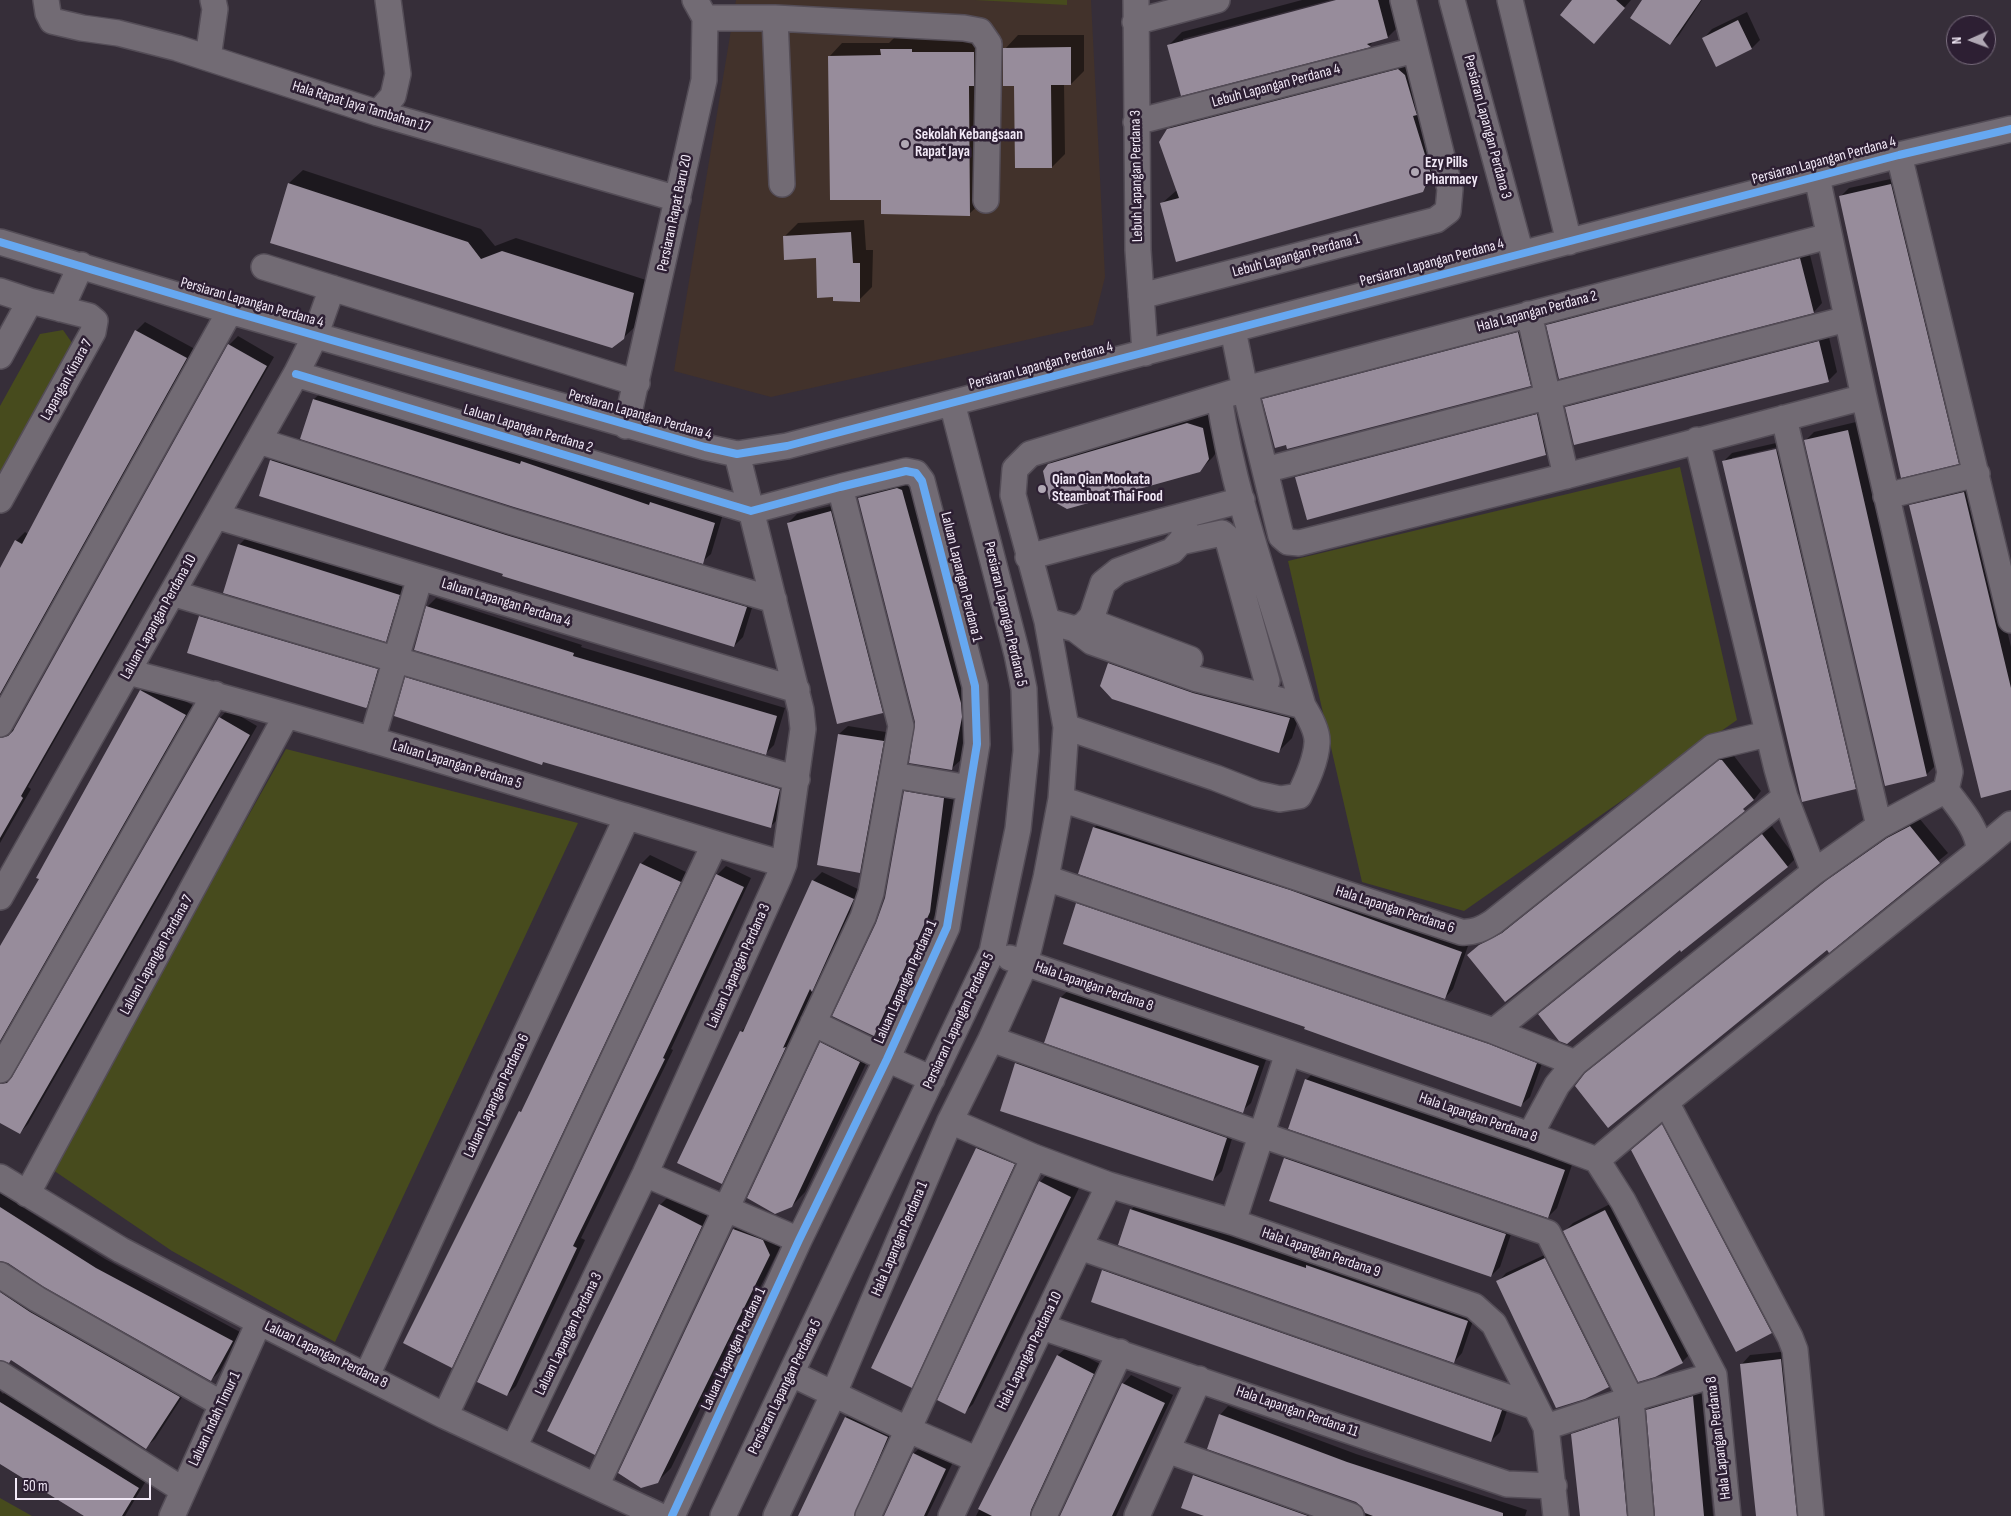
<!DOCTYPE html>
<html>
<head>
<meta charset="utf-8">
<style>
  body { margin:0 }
  #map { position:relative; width:2011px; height:1516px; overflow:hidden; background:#362e39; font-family:"Sofia Sans Condensed",sans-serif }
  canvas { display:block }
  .north { position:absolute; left:1946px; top:15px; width:50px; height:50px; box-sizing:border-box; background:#2d1f33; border:1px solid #7c7081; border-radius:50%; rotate:268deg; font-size:14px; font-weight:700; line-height:20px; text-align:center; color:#f2e9f7 }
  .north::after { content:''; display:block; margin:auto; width:18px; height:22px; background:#b0a8b4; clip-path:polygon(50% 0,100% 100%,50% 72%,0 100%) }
  .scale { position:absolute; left:15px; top:1478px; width:136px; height:22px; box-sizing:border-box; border:2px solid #f2e9f7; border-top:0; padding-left:6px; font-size:15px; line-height:18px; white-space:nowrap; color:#f2e9f7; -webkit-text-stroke:4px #2d1f33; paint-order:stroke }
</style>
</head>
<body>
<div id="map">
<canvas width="2011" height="1516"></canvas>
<div class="north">N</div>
<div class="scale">50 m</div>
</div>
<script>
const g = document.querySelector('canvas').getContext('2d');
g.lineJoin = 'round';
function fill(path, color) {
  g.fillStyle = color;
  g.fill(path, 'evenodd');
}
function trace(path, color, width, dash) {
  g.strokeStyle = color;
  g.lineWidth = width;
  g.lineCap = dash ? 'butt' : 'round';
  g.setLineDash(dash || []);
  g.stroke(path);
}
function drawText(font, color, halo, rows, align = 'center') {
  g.font = font + ' "Sofia Sans Condensed",sans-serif';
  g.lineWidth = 5;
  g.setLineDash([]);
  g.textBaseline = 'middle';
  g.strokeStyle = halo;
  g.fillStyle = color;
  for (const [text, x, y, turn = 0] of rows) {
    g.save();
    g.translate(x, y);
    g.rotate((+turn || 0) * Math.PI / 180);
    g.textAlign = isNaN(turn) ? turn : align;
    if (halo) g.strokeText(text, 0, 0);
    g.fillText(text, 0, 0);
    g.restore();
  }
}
const education = new Path2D(`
  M736 0H1091L1105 277 1093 325 771 397 674 371Z`);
const green = new Path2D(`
  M975 0H1067V5Z
  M63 330 75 347 0 478V406L40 334Z
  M1680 467 1737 720 1464 911 1362 882 1288 561Z
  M286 749 578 823 335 1342 172 1251 50 1168Z
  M0 1498 32 1516H0Z`);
const shadow = new Path2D(`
  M1302 0H1331L1183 39V42L1341 0H1395L1401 24 1388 37 1375 40 1370 45 1181 94 1169 45 1182 32Z
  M1574 0H1631L1594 43Z
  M1644 0H1702L1679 35 1670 44Z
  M1747 12 1760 40 1752 48 1704 38 1712 29Z
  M1018 35H1084V71L1071 84H1064L1065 154 1052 167 1015 85 1005 49Z
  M895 37H925V40L987 39 983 201 969 214 883 198 829 57 842 43H889Z
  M1412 57 1436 177 1422 191 1161 204 1177 190 1168 130 1182 116Z
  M303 170 481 229 495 246 516 238 646 280 637 325 623 338 272 242 289 183Z
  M1900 177 1967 454 1958 463 1841 196 1849 188Z
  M864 220 866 250H873L872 287 859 300 835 296 817 257 785 236 798 223Z
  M1809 251 1822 303 1814 312 1560 377 1548 325 1556 317Z
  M145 322 195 349 0 699V570L16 541 25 532 28 534 136 331Z
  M1527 324 1539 376 1530 385 1264 400 1272 391Z
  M1828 333 1837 372 1829 380 1566 407 1575 399Z
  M238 336 274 357 28 787 31 789 0 843V726L10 730 15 729 229 345Z
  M323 391 531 453 658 496 659 494 723 514 711 554 702 562 302 438 314 399Z
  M1546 406 1554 445 1546 454 1307 519 1296 477 1305 469Z
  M1201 410 1216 415 1222 444 1213 457 1199 471 1049 464 1063 451Z
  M1856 422 1935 766 1926 775 1805 441 1814 432Z
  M1785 441 1864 779 1855 788 1723 462 1732 453ZM1782 446 1783 449 1732 460V458Z
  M280 452 755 598 743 637 734 646 261 495 272 460Z
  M915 477 974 689 965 756 951 769 916 722 859 498 872 485Z
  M1973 484 2011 647V789L1910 506 1919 497Z
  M840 504 891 703 882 712 788 523 797 514Z
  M248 536 408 586 394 632 386 640 239 545Z
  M436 598 582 645 581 647 785 708 774 745 766 753 427 607Z
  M208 608 386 661 374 698 365 707 200 617Z
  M1122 650 1303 704 1292 738 1278 752 1109 664Z
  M415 669 788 780 779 818 770 827 407 678Z
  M150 682 194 706 0 1046V948L41 879 141 691Z
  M228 709 257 726 28 1124 20 1133 0 1121V1072L10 1076 15 1075 220 718Z
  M848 726 892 733 868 863 860 871 839 734Z
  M1729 752H1731L1761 791 1753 801 1505 1001 1468 955 1489 936 1512 925Z
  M918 779 957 785 943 898 886 1022 873 1035 877 923 886 898 905 792Z
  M1919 818 1948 853 1829 951 1827 948 1595 1065 1837 872 1897 830Z
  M1103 819 1469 943 1453 989 1445 998 1094 828Z
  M1772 826 1796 858 1788 866 1682 950 1681 949 1539 1015Z
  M650 855 688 873 460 1358 451 1367 520 1112 524 1109 642 863Z
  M726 866 751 878 671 1049 673 1050 581 1238 585 1240 516 1386 507 1395 479 1381 717 875Z
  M822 872 862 891 820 982 814 988 791 1040 793 1039 730 1174 721 1183 741 1032 748 1024 813 881Z
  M1086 896 1545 1055 1530 1097 1521 1105 1306 1026 1077 904Z
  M1070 989 1267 1057 1251 1103 1242 1111 1046 1042 1061 997Z
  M834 1030 873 1049 805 1192 792 1206 821 1043Z
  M1025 1055 1235 1129 1222 1171 1213 1180 1016 1064Z
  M1315 1071 1573 1162 1557 1208 1548 1217 1306 1080Z
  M1671 1117 1779 1323 1771 1332 1641 1142Z
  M986 1140 1022 1156 920 1377 911 1386 977 1149Z
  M1294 1150 1514 1225 1500 1267 1491 1276 1285 1158Z
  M1048 1173 1079 1188 973 1404 965 1412 1040 1182Z
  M0 1193 105 1259 240 1332 220 1371 211 1380 8 1262 0 1259Z
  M669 1196 710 1217 603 1445 594 1454 660 1205Z
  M1139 1201 1476 1312 1462 1353 1454 1362 1131 1210Z
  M1614 1202 1691 1353 1682 1362 1565 1231 1573 1223Z
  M747 1216 783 1241 671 1468 658 1481 734 1229Z
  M1553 1251 1617 1378 1608 1386 1498 1282 1506 1273Z
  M1112 1262 1510 1402 1500 1432 1491 1441 1103 1271Z
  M0 1278 188 1388 155 1439 146 1447 11 1359 0 1358Z
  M1067 1347 1102 1365 1041 1516H976L1058 1355Z
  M1790 1351 1808 1516H1758L1742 1364 1750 1355Z
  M1131 1375 1173 1395 1116 1516H1061L1123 1384Z
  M1701 1388 1713 1516H1656L1648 1410 1656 1401Z
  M0 1391 3 1394 5 1392 147 1479 125 1516H86L0 1463Z
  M1228 1406 1356 1454 1527 1510 1525 1516H1366L1363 1506 1220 1415Z
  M855 1409 896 1429 865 1516H799L846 1417Z
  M1627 1411 1638 1516H1581L1573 1434 1581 1426Z
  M923 1445 954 1460 927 1516H885L914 1453Z
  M1203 1467 1340 1516H1208L1183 1507 1194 1475Z`);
const building = new Path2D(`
  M1336 0H1378L1388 38 1367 44 1371 47 1181 96 1167 45Z
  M1572 0H1616L1625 8 1594 44 1560 15Z
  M1642 0H1701L1670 45 1630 18Z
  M1738 20 1752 49 1716 67 1702 38Z
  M1071 47V85H1051L1052 168H1015L1014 86H1003V48Z
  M880 49H912V52H974V86H969L970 216 881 214V200H830L828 56 881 55Z
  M1398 69 1405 75 1415 109 1417 115 1413 116 1431 174 1423 192 1176 262 1160 203 1179 198 1159 142 1167 129Z
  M288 183 468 242 481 259 502 251 634 293 624 339 612 348 270 243Z
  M1891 184 1959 464 1901 478 1839 196Z
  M851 232 853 263H860V302L833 301V297L817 298 816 258 784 260 783 236Z
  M1800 258 1814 313 1559 379 1546 325Z
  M135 330 187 358 0 694V568L15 540 22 544Z
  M1518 332 1531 386 1287 449 1286 445 1275 448 1262 399Z
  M1819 341 1829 382 1574 445 1565 407Z
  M228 344 267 366 21 796 23 798 0 838V738L8 736 13 731Z
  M313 399 520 464 521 461 649 505 650 502 715 523 703 564 514 507 300 439Z
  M1537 414 1546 455 1307 520 1295 477Z
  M1187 423 1203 428 1209 459 1200 472 1067 509 1049 499 1043 471 1048 464Z
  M1848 430 1927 776 1885 786 1804 440Z
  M1776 449 1856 789 1802 802 1722 461Z
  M270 460 506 535 747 607 734 647 502 576 503 574 259 496Z
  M897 488 902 490 961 703 962 717 952 770 909 763 915 722 858 498Z
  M1964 492 2011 688V790L1981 798 1909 505Z
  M831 511 883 713 837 724 787 523Z
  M238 544 400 595 386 642 223 593Z
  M426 606 574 653 573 656 777 716 766 755 414 650Z
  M199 616 378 669 367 707 366 708 187 653Z
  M1108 663 1193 693 1290 718 1279 753 1112 699 1100 686Z
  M405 677 780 789 771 828 543 762 542 765 394 716Z
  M140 690 186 715 0 1041V946L39 879 36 878Z
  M219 717 250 735 20 1134 0 1123V1084L7 1083 12 1077Z
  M838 734 884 741 860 873 817 865Z
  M1719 760H1722L1754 800 1743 809 1745 811 1505 1002 1467 955 1479 945 1502 933Z
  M904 791 944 798 930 912 874 1036 832 1016 876 923 885 898Z
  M1910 826 1940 863 1829 953 1827 950 1608 1128 1575 1086 1585 1073 1827 880 1887 838Z
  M1093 827 1290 890 1462 952 1445 999 1078 874Z
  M1762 834 1788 867 1681 952 1680 950 1567 1044 1559 1041 1538 1014Z
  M640 863 681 882 452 1368 403 1343 519 1111 521 1112Z
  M716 874 744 887 663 1058 665 1059 573 1246 577 1248 507 1396 477 1382Z
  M812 880 854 899 812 992 810 989 783 1048 786 1047 722 1184 677 1163 740 1031 743 1032Z
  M1076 903 1489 1044 1537 1063 1521 1107 1304 1029 1305 1027 1063 944Z
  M1060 997 1259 1066 1243 1113 1044 1043Z
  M820 1042 860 1062 792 1207 775 1214 747 1198Z
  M1015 1063 1227 1138 1213 1181 1000 1111Z
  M1305 1079 1565 1170 1548 1218 1288 1129Z
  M1662 1124 1772 1333 1736 1352 1631 1150Z
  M976 1148 1015 1164 912 1388 871 1368Z
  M1284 1158 1506 1234 1491 1277 1269 1201Z
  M1039 1181 1071 1197 965 1414 937 1400Z
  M659 1204 702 1226 595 1455 547 1431Z
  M0 1207 96 1268 233 1341 211 1381 44 1287 8 1263 0 1261Z
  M1130 1209 1306 1268V1265L1468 1321 1454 1363 1118 1245Z
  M1605 1210 1683 1363 1655 1377 1638 1382 1563 1231Z
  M733 1229 763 1240 770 1255 658 1483 641 1488 618 1473Z
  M1545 1258 1609 1387 1585 1399 1556 1408 1496 1281Z
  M1102 1270 1502 1410 1491 1442 1091 1302Z
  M0 1292 30 1312 180 1397 146 1449 11 1360 9 1363 0 1360Z
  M1057 1355 1094 1374 1031 1510 1030 1516H992L978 1509Z
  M1781 1359 1797 1516H1756L1740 1364Z
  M1122 1383 1165 1403 1112 1516H1060Z
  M1693 1396 1704 1516H1655L1646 1410Z
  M0 1402 139 1488 122 1516H84L0 1464Z
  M1219 1414 1347 1462 1503 1513V1516H1373L1365 1513 1362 1507 1356 1502 1207 1449Z
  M845 1417 888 1437 854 1516H798Z
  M1618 1418 1627 1516H1580L1571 1434Z
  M913 1453 946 1469 924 1516H884Z
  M1193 1475 1308 1516H1204L1181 1508Z`);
const minor = new Path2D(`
  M46 0 48 13 52 21 82 28 118 33 177 48 378 113 678 199
  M1136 0 1138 250 1145 353
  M1452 0 1521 254
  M1510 0 1569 242
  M705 18H775L964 28 980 31 989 44 986 200
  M775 18 782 184
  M1135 22 1217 0
  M208 58 215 9 213 0
  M378 113 393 96 398 74 388 0
  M1136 122 1415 50
  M1899 155 2011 620
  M0 242 230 311 705 447 737 454 787 446 1899 155 2011 129
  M264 267 637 383
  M0 291 30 301
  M1141 296 1436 220 1448 211 1450 189 1403 0
  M61 309 81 265
  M1529 314 1566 476
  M1233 330 1245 389 1281 536 1288 542 1299 543 1566 476 1864 397
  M0 356 30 301 89 316 95 321 93 332 0 500
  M296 374 751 511 840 487 906 471 916 473 922 481 975 686 977 744 947 927 887 1059 799 1240 672 1516
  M1784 418 1879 826
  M626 426 704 80 705 18 695 0
  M1697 440 1777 769 1785 797 1814 872
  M259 441 510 521 774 600
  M1265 470 1847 319
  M1886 496 1977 474
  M216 516 797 690
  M1180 542 1222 533 1227 537 1267 681
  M1028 557 1242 500
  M172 593 797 779
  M1047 621 1075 629 1092 642 1197 679 1303 706
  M1089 621 1190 659
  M1075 629 1084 625 1092 616 1103 583 1118 571 1172 551 1183 539 1185 527
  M128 672C295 715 460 766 625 816 678 832 730 849 784 864
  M0 724 230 311
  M1066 727 1216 778 1257 794 1280 799 1299 796C1307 780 1316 761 1317 743 1318 731 1309 716 1303 706 1274 603 1235 503 1219 397
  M372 740 420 577
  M893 775 969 788
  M1061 799 1461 932C1474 933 1482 929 1493 922L1713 747 1767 734
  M1979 851 2011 824
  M1046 878 1494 1031 1785 797
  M0 897 296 374 315 336 332 288
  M1010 958 1530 1135 1597 1160 1623 1201 1714 1375 1728 1516
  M813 1023 887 1059 932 1079
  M1494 1031 1575 1063
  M991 1039 1262 1135 1548 1233 1631 1399 1641 1516
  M0 1070 215 694
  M1666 1102 1790 1337 1795 1350 1811 1516
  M950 1121 1034 1157 1109 1185 1233 1222 1474 1306 1494 1324 1546 1427 1556 1516
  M1530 1135 1557 1085 1575 1063 1814 872 1879 826 1946 790 1950 772 1864 397 1817 177
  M1597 1160 1666 1102 1979 851C1979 829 1958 807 1946 790
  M645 1174 799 1240
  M0 1177 121 1250 259 1322 445 1416 660 1516
  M27 1194 286 716
  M1233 1222 1288 1053
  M1080 1247 1536 1407
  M0 1275 37 1299 222 1404
  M1042 1327 1507 1484 1554 1486
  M0 1374 183 1490
  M792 1374 909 1430 978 1460
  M367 1375 627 817
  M445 1416 714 845
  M1546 1427 1631 1399 1714 1375
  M514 1447 645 1174 779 877 784 864 803 729 801 710 737 454
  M1167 1450 1351 1516
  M596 1486 863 917 871 893 901 726 840 487
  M172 1516 259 1322
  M723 1516 992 952 1018 829 1026 751 1024 689 1017 654 952 403
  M776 1516 834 1393 950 1121 991 1039 1025 964 1046 878 1061 799 1066 727 1047 621 1013 495 1015 469 1030 454 1245 389 1829 236
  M868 1516 1034 1157
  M951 1516 1109 1185
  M1044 1516 1120 1352
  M1137 1516 1199 1379`);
const cycleway = new Path2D(`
  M0 242 230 311 705 447 737 454 787 446 1899 155 2011 129
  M296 374 751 511 840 487 906 471 916 473 922 481 975 686 977 744 947 927 887 1059 799 1240 672 1516`);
const markers = [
  [905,144,5,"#b0a8b4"],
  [1415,172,5,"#b0a8b4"],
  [1042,489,5,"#b0a8b4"]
];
const streetNames = [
  ["Lebuh Lapangan Perdana 4",1276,86,-15],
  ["Hala Rapat Jaya Tambahan 17",361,107,17],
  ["Persiaran Lapangan Perdana 3",1487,127,75],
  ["Persiaran Lapangan Perdana 4",1824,161,-15],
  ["Lebuh Lapangan Perdana 3",1137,176,-91],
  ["Persiaran Rapat Baru 20",675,213,-78],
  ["Lebuh Lapangan Perdana 1",1296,256,-15],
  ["Persiaran Lapangan Perdana 4",1432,263,-15],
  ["Persiaran Lapangan Perdana 4",252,303,16],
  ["Hala Lapangan Perdana 2",1537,312,-15],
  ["Persiaran Lapangan Perdana 4",1041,366,-15],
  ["Lapangan Kinara 7",67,380,-61],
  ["Persiaran Lapangan Perdana 4",640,415,16],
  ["Laluan Lapangan Perdana 2",528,429,17],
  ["Laluan Lapangan Perdana 1",961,577,76],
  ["Laluan Lapangan Perdana 4",506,603,17],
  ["Persiaran Lapangan Perdana 5",1005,614,77],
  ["Laluan Lapangan Perdana 10",159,617,-61],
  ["Laluan Lapangan Perdana 5",457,765,17],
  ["Hala Lapangan Perdana 6",1395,910,18],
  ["Laluan Lapangan Perdana 7",157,955,-61],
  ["Laluan Lapangan Perdana 3",739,966,-66],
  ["Laluan Lapangan Perdana 1",906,982,-66],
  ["Hala Lapangan Perdana 8",1094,987,19],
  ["Persiaran Lapangan Perdana 5",959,1021,-65],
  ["Laluan Lapangan Perdana 6",497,1096,-65],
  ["Hala Lapangan Perdana 8",1478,1118,19],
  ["Hala Lapangan Perdana 1",900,1239,-67],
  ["Hala Lapangan Perdana 9",1321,1253,19],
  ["Laluan Lapangan Perdana 3",569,1334,-64],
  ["Laluan Lapangan Perdana 1",734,1349,-65],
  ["Hala Lapangan Perdana 10",1030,1351,-64],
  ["Laluan Lapangan Perdana 8",326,1355,26],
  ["Persiaran Lapangan Perdana 5",785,1387,-64],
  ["Hala Lapangan Perdana 11",1297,1412,19],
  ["Laluan Indah Timur 1",215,1419,-65],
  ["Hala Lapangan Perdana 8",1719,1438,-97]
];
const poiNames = [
  ["Sekolah Kebangsaan",915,135],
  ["Rapat Jaya",915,152],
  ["Ezy Pills",1425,163],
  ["Pharmacy",1425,180],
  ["Qian Qian Mookata",1052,480],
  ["Steamboat Thai Food",1052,497]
];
fill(education, '#42322b');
fill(green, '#474b1d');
fill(shadow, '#0007');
fill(building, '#978c9b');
trace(minor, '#544d57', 28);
trace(minor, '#726b74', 25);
trace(cycleway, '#66a8f1', 8);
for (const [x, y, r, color] of markers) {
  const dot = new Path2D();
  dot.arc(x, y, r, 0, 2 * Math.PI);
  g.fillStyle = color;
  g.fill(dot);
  trace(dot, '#2d1f33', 2);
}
drawText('15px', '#f2e9f7', '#2d1f33', streetNames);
drawText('bold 15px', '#f2e9f7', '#2d1f33', poiNames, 'left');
</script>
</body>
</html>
